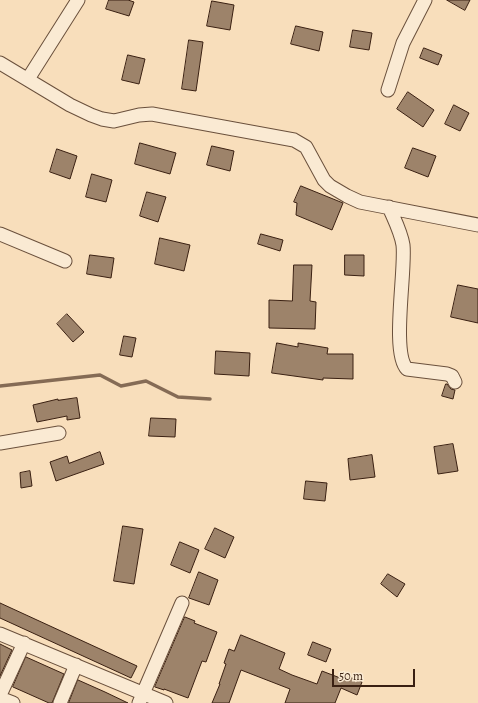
<!DOCTYPE html>
<html>
<head>
<meta charset="utf-8">
<style>
  body { margin:0 }
  #map { position:relative; width:478px; height:703px; overflow:hidden; background:#f8debb; font-family:Alegreya,serif }
  canvas { display:block }
  .scale { position:absolute; left:332px; top:669px; width:83px; height:18px; box-sizing:border-box; border:2px solid #3a2012; border-top:0; padding-left:5px; font-size:12px; line-height:14px; white-space:nowrap; color:#3a2012; -webkit-text-stroke:3px #faead3; paint-order:stroke }
</style>
</head>
<body>
<div id="map">
<canvas width="478" height="703"></canvas>
<div class="scale">50 m</div>
</div>
<script>
const g = document.querySelector('canvas').getContext('2d');
g.lineJoin = 'round';
function trace(path, color, width, dash) {
  g.strokeStyle = color;
  g.lineWidth = width;
  g.lineCap = dash ? 'butt' : 'round';
  g.setLineDash(dash || []);
  g.stroke(path);
}
function fill(path, color) {
  g.fillStyle = color;
  g.fill(path, 'evenodd');
}
const stream = new Path2D(`
  M0 386 100 375 121 386 146 381 178 397 210 399`);
const building = new Path2D(`
  M109 0H128L134 2 129 16 106 9Z
  M447 0H470L465 10Z
  M212 1 234 5 230 30 207 26Z
  M296 26 323 32 319 51 291 44Z
  M353 30 372 33 369 50 350 47Z
  M189 40 203 42 196 91 182 89Z
  M424 48 442 55 438 65 420 58Z
  M128 55 145 59 139 84 122 80Z
  M408 92 434 110 423 127 397 109Z
  M454 105 469 113 460 131 445 124Z
  M140 143 176 153 170 174 135 164Z
  M212 146 234 151 230 171 207 165Z
  M413 148 436 156 428 177 405 168Z
  M57 149 77 156 70 179 50 172Z
  M92 174 112 180 106 202 86 197Z
  M301 186 343 203 332 230 296 215 297 203 294 202Z
  M147 192 166 197 158 222 140 216Z
  M261 234 283 240 280 251 258 244Z
  M160 238 190 245 184 271 155 264Z
  M90 255 114 258 111 278 87 274Z
  M345 255H364V276L345 275Z
  M294 265H312L310 301 316 302 315 329 269 328V300L292 301Z
  M458 285 478 289V323L451 317Z
  M67 314 84 332 73 342 57 324Z
  M124 336 136 338 132 357 120 355Z
  M277 343 298 347V343L328 348 327 354H353V379L323 378V380L272 373Z
  M216 351 250 353 249 376 215 374Z
  M446 384H447L451 389 455 390 453 399 442 396Z
  M77 398 80 418 67 420V416L37 422 33 405 58 399V400Z
  M151 418 176 419 175 437 149 436Z
  M453 444 458 471 438 474 434 447Z
  M100 452 104 464 56 481 50 462 67 456 69 463Z
  M372 455 375 477 350 480 348 459Z
  M30 471 32 486 21 488 20 473Z
  M306 481 327 483 325 501 304 499Z
  M123 526 143 529 134 584 114 581Z
  M215 528 234 537 225 558 205 549Z
  M180 542 199 550 190 573 171 565Z
  M199 572 218 580 209 605 189 598Z
  M388 574 405 584 397 597 381 584Z
  M0 603 137 666 131 678 0 618Z
  M185 617 195 621 194 623 217 632 206 662 202 661 188 698 164 689V690L155 687Z
  M241 635 285 653 279 669 292 675 317 684 322 671 348 681 349 677 362 682 357 695 341 688 335 703H285L290 689 241 670 229 703H212L220 684H219L226 664 224 663 229 649 234 651Z
  M313 642 331 649 326 662 308 655Z
  M0 644 12 650 0 676Z
  M26 657 64 674 52 703H49L13 687Z
  M78 680 105 692 128 703H69Z`);
const minor = new Path2D(`
  M0 63 70 105 91 115 102 119 114 121 139 115 152 114 294 140 306 147 324 180 330 186 347 196 360 202 478 225
  M28 79 78 0
  M388 90 403 43 425 0
  M389 207C394 219 401 232 403 245 406 270 391 353 407 369L447 374 452 376 455 382
  M0 234 65 261
  M0 443 59 433
  M0 634 166 703
  M0 695 24 643
  M0 698 13 703
  M60 703 76 665
  M139 703 182 603`);
trace(stream, '#856b55', 3.5);
fill(building, '#9d836a');
trace(building, '#3a2012', 1);
trace(minor, '#6a503c', 15);
trace(minor, '#faead3', 13);
</script>
</body>
</html>
